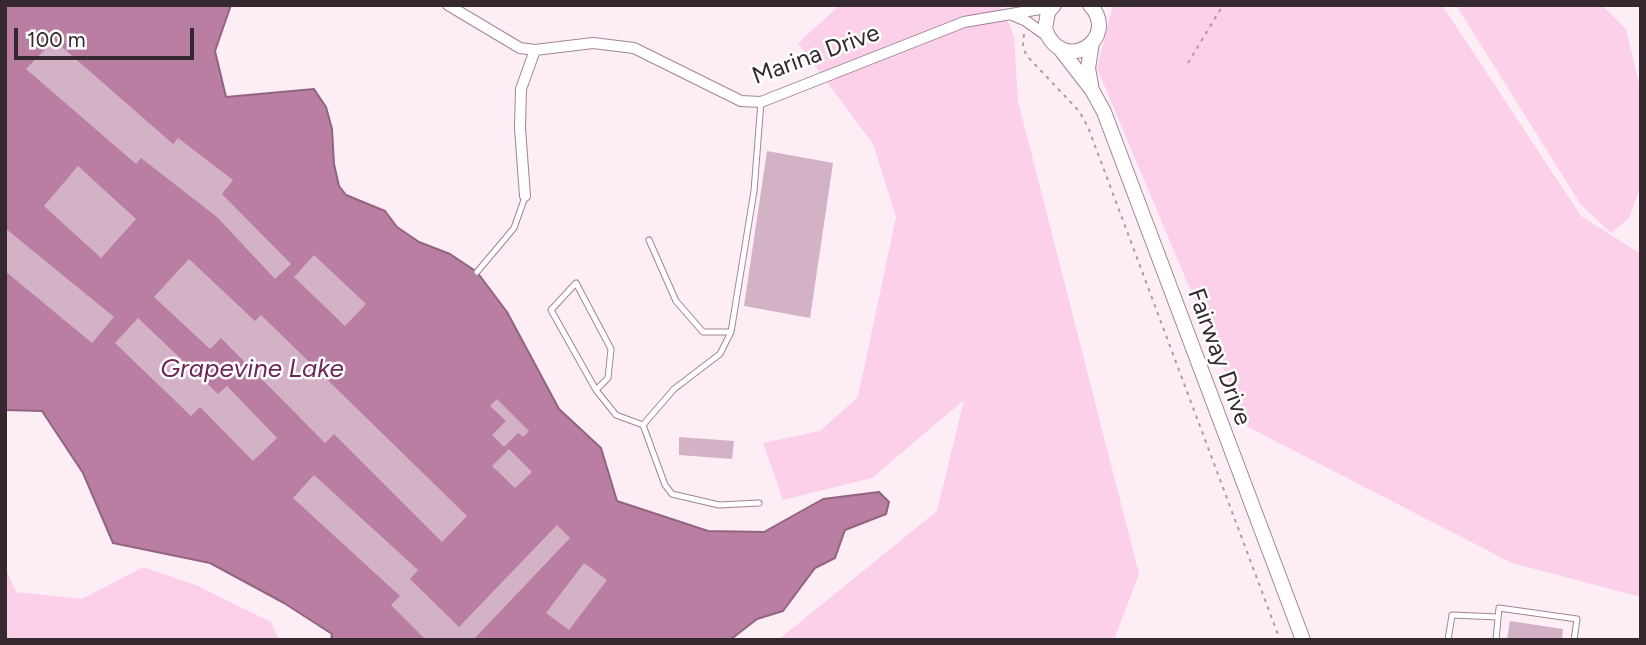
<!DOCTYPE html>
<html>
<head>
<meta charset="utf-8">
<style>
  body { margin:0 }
  #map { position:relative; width:1646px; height:645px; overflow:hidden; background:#fdeef6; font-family:Figtree,sans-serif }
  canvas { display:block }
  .frame { position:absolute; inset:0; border:7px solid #35282f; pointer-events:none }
  .scale { position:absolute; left:14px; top:28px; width:180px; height:32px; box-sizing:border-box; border:4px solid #35282f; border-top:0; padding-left:9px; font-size:21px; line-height:24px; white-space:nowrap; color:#35282f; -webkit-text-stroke:5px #fff; paint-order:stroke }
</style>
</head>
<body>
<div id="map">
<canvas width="1646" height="645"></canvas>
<div class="frame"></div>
<div class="scale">100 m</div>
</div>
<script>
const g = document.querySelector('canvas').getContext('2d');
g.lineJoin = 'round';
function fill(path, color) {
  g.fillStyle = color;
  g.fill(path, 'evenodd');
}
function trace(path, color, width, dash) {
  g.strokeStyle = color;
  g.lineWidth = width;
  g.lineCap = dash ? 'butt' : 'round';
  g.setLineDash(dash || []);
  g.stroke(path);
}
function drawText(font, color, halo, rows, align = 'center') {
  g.font = font + ' Figtree,sans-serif';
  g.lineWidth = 5;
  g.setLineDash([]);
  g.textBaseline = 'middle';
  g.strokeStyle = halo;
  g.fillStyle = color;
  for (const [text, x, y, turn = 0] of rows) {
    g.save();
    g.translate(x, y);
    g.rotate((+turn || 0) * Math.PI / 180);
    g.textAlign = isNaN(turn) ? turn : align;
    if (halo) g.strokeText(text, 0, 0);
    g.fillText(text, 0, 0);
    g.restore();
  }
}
const green = new Path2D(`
  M840 5H1001L1014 36 1018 101 1139 574 1114 640H778L937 511 964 400 872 478 783 500 763 443 820 431 858 397 896 217 873 144 798 43Z
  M1113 5H1442L1581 216 1641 254V597L1512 563 1248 427 1097 68Z
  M1456 5H1602L1626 29 1641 91V186L1629 218 1611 233 1581 205Z
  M5 566 16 592 82 599 143 567 198 586 271 622 279 640H5Z`);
const water = new Path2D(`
  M5 5H231L215 51 226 97 314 89 326 107 332 129 334 164 339 186 346 195 385 211 397 227 419 242 450 254 477 272 507 312 559 409 601 448 617 501 708 531 764 532 823 499 879 492 889 502 886 514 845 530 835 558 815 568 783 611 757 619 730 640H331L332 634 284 603 210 563 113 543 83 473 42 411 5 410Z`);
const building = new Path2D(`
  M54 40 173 144 178 138 233 180 222 194 291 264 275 279 217 217 141 158 136 164 26 69Z
  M767 151 833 163 810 318 744 306Z
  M78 166 136 219 101 258 44 206Z
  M5 228 114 317 92 343 5 271Z
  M314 255 366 304 345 326 294 277Z
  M189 259 255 321 261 315 467 516 442 542 334 434 325 443 221 338 210 349 154 297Z
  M138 318 218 394 227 386 277 438 253 461 200 407 191 416 115 343Z
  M497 399 529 431 523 437 518 433 504 447 492 435 506 421 490 406Z
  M679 437 734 441 732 459 679 455Z
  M509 449 532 472 515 488 492 466Z
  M314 475 418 570 410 579 459 627 557 525 570 538 473 640H426L391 605 400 596 293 498Z
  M584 563 607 580 569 630 546 613Z
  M1510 621 1563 629 1562 640H1507Z`);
const path = new Path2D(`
  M1024 34 1023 45 1026 55 1079 111 1088 127 1280 640
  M1188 63 1223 5`);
const service = new Path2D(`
  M649 240 676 301 703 332H731
  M477 272 514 228 525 197
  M596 390 608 378 611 349 576 283 551 310 596 390 616 415 643 425
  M759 503 719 505 672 494 665 485 643 425 674 389 720 354 731 332 754 191 761 102
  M1448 640 1452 615 1498 617
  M1496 640 1499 608 1577 619 1574 640`);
const minor = new Path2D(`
  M448 5 520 48 535 50 593 43 634 48 741 101 761 102 964 22 1052 7
  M1010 14 1026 21 1047 36
  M525 196 520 128 521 89 535 50`);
const tertiary = new Path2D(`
  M1054 5 1048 12 1045 29C1063 77 1121 38 1090 5
  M1061 50 1092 90 1104 112 1303 640
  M1091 85 1088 68 1092 43`);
const streetNames = [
  ["Marina Drive",816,55,-20],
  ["Fairway Drive",1219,357,70]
];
const waterNames = [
  ["Grapevine Lake",252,369]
];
fill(green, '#fbd0e8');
fill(water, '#ba7ea2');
trace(water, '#926480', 2);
fill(building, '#d4b2c5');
trace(service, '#a38496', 7);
trace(minor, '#a38496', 12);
trace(tertiary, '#a38496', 16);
trace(path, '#aa9ca4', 2, [3.5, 5]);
trace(service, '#fff', 5);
trace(minor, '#fff', 10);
trace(tertiary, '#fff', 14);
drawText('24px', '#35282f', '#fff', streetNames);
drawText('italic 26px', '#6f2656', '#fff', waterNames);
</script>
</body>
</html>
